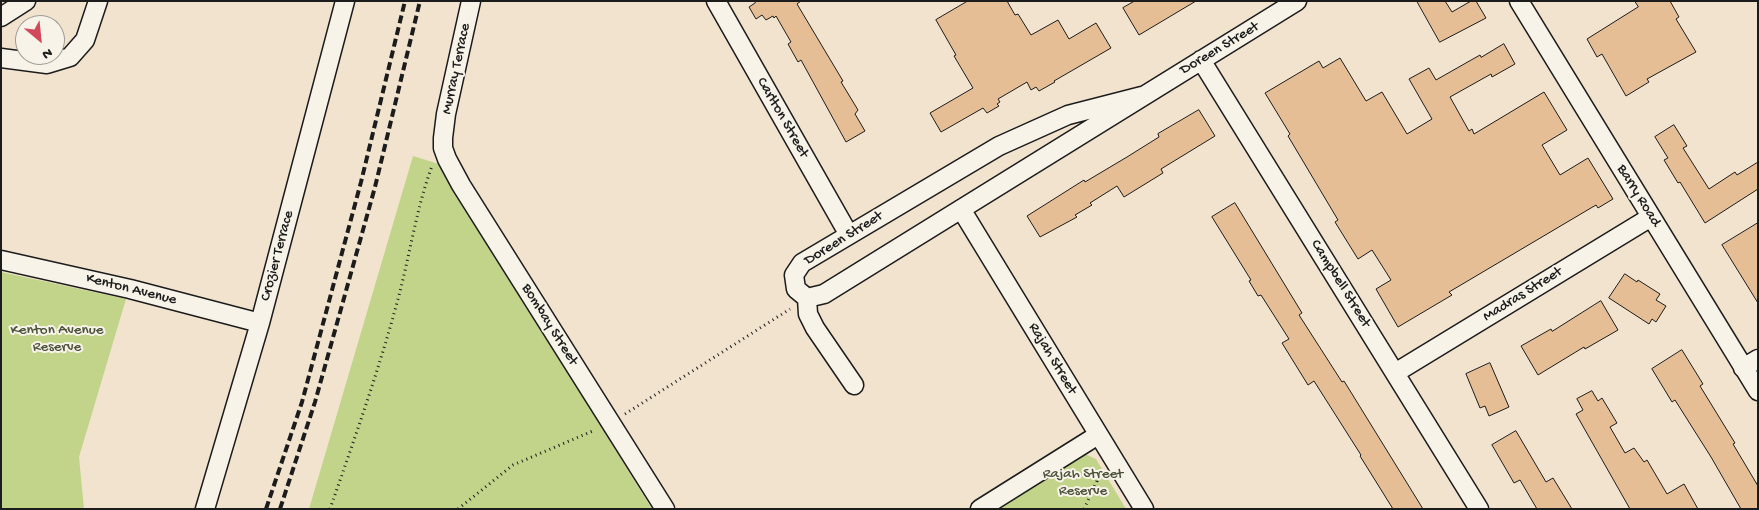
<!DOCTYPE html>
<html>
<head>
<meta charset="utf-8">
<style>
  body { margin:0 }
  #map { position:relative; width:1759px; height:510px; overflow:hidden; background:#f2e3cf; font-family:"Gochi Hand",sans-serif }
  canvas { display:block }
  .frame { position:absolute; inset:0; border:2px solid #1c1c1c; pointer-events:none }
  .north { position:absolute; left:15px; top:15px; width:50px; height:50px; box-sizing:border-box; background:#f7f3e8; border:1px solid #9f9d96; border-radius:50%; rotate:152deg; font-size:14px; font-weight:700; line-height:20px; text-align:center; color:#1c1c1c }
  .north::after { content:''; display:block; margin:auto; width:18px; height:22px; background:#d1495b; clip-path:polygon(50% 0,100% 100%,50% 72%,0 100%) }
</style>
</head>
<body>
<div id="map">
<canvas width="1759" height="510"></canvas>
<div class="frame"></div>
<div class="north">N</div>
</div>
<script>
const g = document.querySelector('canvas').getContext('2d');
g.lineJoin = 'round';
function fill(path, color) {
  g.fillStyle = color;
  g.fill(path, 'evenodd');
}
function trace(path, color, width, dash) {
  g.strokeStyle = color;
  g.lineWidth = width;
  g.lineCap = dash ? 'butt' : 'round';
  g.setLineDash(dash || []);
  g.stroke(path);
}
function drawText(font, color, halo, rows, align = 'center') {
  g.font = font + ' "Gochi Hand",sans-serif';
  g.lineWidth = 4;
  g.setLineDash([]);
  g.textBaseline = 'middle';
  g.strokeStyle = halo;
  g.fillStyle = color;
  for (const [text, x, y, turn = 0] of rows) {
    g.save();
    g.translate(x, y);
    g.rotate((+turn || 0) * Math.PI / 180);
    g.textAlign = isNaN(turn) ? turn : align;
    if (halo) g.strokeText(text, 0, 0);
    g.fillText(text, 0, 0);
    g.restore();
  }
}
const green = new Path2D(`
  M413 156 439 164 652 509H309Z
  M1 272 126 299 79 457 84 509H1Z
  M1085 454 1096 459 1126 509H999Z`);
const building = new Path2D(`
  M755 1H801L797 4 843 81 841 82 858 110 855 114 865 131 846 142 801 60 798 62 788 44 791 42 776 16 774 18 773 16 766 20 762 15 756 19 749 7 755 3Z
  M968 1H1007L1015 15 1018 14 1031 35 1058 20 1069 39 1096 23 1111 48 1054 81 1055 82 1039 91 1036 87 1031 90 1027 82 998 99 1000 102 997 104 999 106 987 113 983 108 941 132 930 113 973 88 954 56 956 55 936 20Z
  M1135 1H1196L1139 35 1123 8Z
  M1417 1H1445L1452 12 1471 1H1476L1486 18 1440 42Z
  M1635 1H1670L1679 17 1676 19 1696 52 1647 79 1649 82 1626 96 1602 54 1597 57 1587 39 1638 7Z
  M1504 44 1515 64 1492 77 1491 74 1450 97 1469 131 1472 129 1474 134 1544 92 1567 130 1542 145 1560 175 1588 158 1613 199 1598 208 1596 205 1449 292 1452 295 1398 327 1376 289 1391 280 1372 250 1358 259 1335 222 1338 220 1288 136 1290 134 1265 93 1319 61 1323 68 1340 58 1366 101 1382 92 1407 134 1432 119 1409 79 1429 68 1436 80 1480 55 1481 57Z
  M1199 110 1215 136 1161 169 1163 173 1124 197 1117 186 1090 203 1092 205 1075 215 1077 217 1040 237 1027 216 1084 180 1085 182 1127 157 1159 137 1158 134Z
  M1674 125 1687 146 1683 148 1709 189 1735 172 1737 175 1758 162V189L1705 223 1680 182 1678 183 1664 160 1668 158 1655 137Z
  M1235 203 1302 313 1299 315 1342 382 1344 381 1423 509H1393L1360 456 1361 455 1314 381 1308 385 1282 343 1289 339 1261 295 1258 296 1249 281 1251 280 1212 217Z
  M1758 223V303L1722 245Z
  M1625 274 1637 282 1638 280 1660 294 1656 300 1666 306 1656 322 1652 319 1649 324 1609 298Z
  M1601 301 1618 330 1585 349 1584 347 1538 375 1521 346 1551 329 1552 331Z
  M1682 350 1703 384 1700 386 1735 443 1733 444 1758 486V509H1741L1711 457 1675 400 1672 402 1652 369Z
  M1490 363 1509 407 1489 416 1485 406 1480 408 1466 374Z
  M1592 391 1598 401 1602 398 1617 423 1610 427 1625 453 1634 448 1644 462 1647 460 1667 494 1684 484 1698 509H1630L1576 414 1583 410 1577 399Z
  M1516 431 1546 482 1553 478 1572 509H1537L1520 480 1514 483 1492 445Z`);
const path = new Path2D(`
  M625 414 790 309
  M330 509C354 440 379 370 398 299 410 255 416 209 432 166
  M458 509 513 465 595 430
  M1084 509 1097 481V467`);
const minor = new Path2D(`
  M471 1 446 114 443 138V148L447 159 461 185 665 509
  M716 1 849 235
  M1519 1 1758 391
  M1 17 26 1
  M1 58 47 64 70 57 85 40 98 1
  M1201 60 1479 509
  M1142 96 1068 115 999 146 802 263 794 275 796 289 807 298 824 294 1297 1
  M961 209 1144 509
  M1 260 130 289 260 323
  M807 298 808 314 815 328 854 385
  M1743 368 1758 359
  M1395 373 1651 217
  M205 509 260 323 345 1
  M980 509 1098 435`);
const rail = new Path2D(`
  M266 509 302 402 361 182 405 1
  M280 509 315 402 375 187 420 1`);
const streetNames = [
  ["Doreen Street",1220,49,-31],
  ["Murray Terrace",457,69,-78],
  ["Carlton Street",782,118,60],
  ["Barry Road",1638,196,58],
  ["Doreen Street",844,239,-32],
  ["Crozier Terrace",278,256,-75],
  ["Campbell Street",1340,284,58],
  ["Kenton Avenue",131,290,14],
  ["Madras Street",1523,295,-32],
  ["Bombay Street",549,325,58],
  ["Rajah Street",1052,359,59]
];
const parkNames = [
  ["Kenton Avenue",57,331],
  ["Reserve",57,348],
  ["Rajah Street",1083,475],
  ["Reserve",1083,492]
];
fill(green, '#c1d489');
fill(building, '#e5be95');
trace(building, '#1c1c1c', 1);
trace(minor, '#1c1c1c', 21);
trace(path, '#1c1c1c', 3, [1, 4]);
trace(minor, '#f7f3e8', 18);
trace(rail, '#1c1c1c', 4, [8, 4]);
drawText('15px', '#1c1c1c', '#f7f3e8', streetNames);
drawText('15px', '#4e533d', '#f7f3e8', parkNames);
</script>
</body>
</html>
